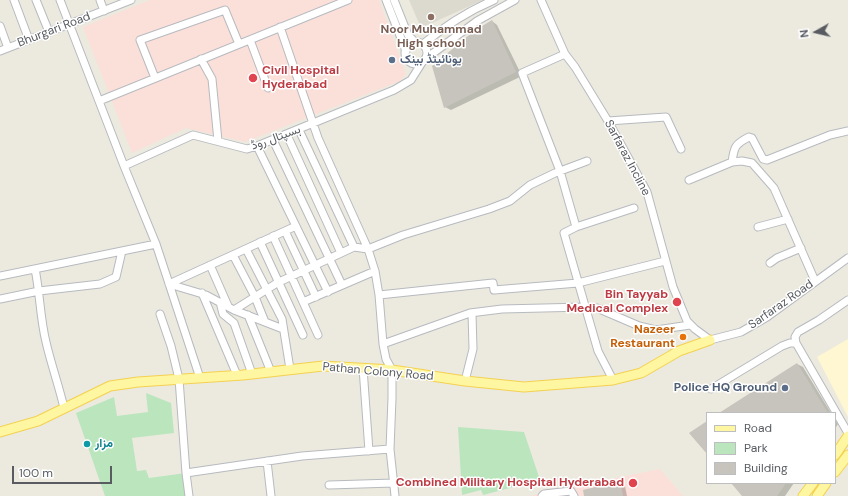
<!DOCTYPE html>
<html>
<head>
<meta charset="utf-8">
<style>
  body { margin:0 }
  #map { position:relative; width:848px; height:496px; overflow:hidden; background:#eceadf; font-family:"DM Sans",sans-serif }
  canvas { display:block }
  .legend { position:absolute; left:706px; top:412px; width:130px; height:72px; box-sizing:border-box; background:#fff; border:1px solid #bcbec0; margin:0; padding:5px 7px; list-style:none; font-size:12px; color:#585c61 }
  .legend li { display:flex; align-items:center; gap:8px; height:20px }
  .legend b { width:20px; border:1px solid #bcbec0 }
  .north { position:absolute; left:796px; top:12px; width:40px; height:40px; -webkit-text-stroke:3px #fff; paint-order:stroke; rotate:262deg; font-size:11px; font-weight:700; line-height:16px; text-align:center; color:#585c61 }
  .north::after { content:''; display:block; margin:auto; width:14px; height:18px; background:#585c61; clip-path:polygon(50% 0,100% 100%,50% 72%,0 100%) }
  .scale { position:absolute; left:12px; top:466px; width:100px; height:18px; box-sizing:border-box; border:2px solid #585c61; border-top:0; padding-left:5px; font-size:12px; line-height:14px; white-space:nowrap; color:#585c61; -webkit-text-stroke:3px #fff; paint-order:stroke }
</style>
</head>
<body>
<div id="map">
<canvas width="848" height="496"></canvas>
<ul class="legend">
<li><b style="height:5px;background:#fff6a1"></b>Road</li>
<li><b style="height:11px;background:#bae5bd"></b>Park</li>
<li><b style="height:11px;background:#c7c4bd"></b>Building</li>
</ul>
<div class="north">N</div>
<div class="scale">100 m</div>
</div>
<script>
const g = document.querySelector('canvas').getContext('2d');
g.lineJoin = 'round';
function fill(path, color) {
  g.fillStyle = color;
  g.fill(path, 'evenodd');
}
function trace(path, color, width, dash) {
  g.strokeStyle = color;
  g.lineWidth = width;
  g.lineCap = dash ? 'butt' : 'round';
  g.setLineDash(dash || []);
  g.stroke(path);
}
function drawText(font, color, halo, rows, align = 'center') {
  g.font = font + ' "DM Sans",Vazirmatn,sans-serif';
  g.lineWidth = 3;
  g.setLineDash([]);
  g.textBaseline = 'middle';
  g.strokeStyle = halo;
  g.fillStyle = color;
  for (const [text, x, y, turn = 0] of rows) {
    g.save();
    g.translate(x, y);
    g.rotate((+turn || 0) * Math.PI / 180);
    g.textAlign = isNaN(turn) ? turn : align;
    if (halo) g.strokeText(text, 0, 0);
    g.fillText(text, 0, 0);
    g.restore();
  }
}
const commercial = new Path2D(`
  M848 339V417L817 357Z`);
const education = new Path2D(`
  M409 0H483L421 28Z`);
const medical = new Path2D(`
  M150 0H379L406 74 400 81 245 142 186 128 132 153 83 27Z
  M660 469 683 496H529Z`);
const green = new Path2D(`
  M146 393 171 403 174 433 132 438 137 471 146 470 149 478 186 473 189 496H105L76 413 114 397 117 416 148 412Z
  M458 427 524 432 540 480 483 495 481 490 462 495Z`);
const shadow = new Path2D(`
  M492 21 497 25 522 76 451 110 445 107Z
  M797 364 803 367 831 413H721Z
  M835 419 838 424 835 429Z
  M619 482 625 486 627 496H585Z
  M732 483H794L785 496H743Z`);
const building = new Path2D(`
  M492 20 516 72 444 108 432 66 474 31Z
  M797 363 828 413H719Z
  M707 421V454L689 433Z
  M620 481 623 496H584L583 490Z
  M731 483H786L777 496H742Z`);
const minor = new Path2D(`
  M14 0 29 40
  M36 0 49 32
  M60 0 124 166 156 244 200 378
  M100 0 104 11
  M386 0 406 51
  M394 0 408 35 415 42
  M541 0 565 54 575 67 608 121 647 192 673 287 687 321 695 329 710 340 741 332 767 317 848 258
  M0 26 8 48
  M280 27 318 138 368 249 375 271 379 295 383 344 386 359 392 370V398L390 449 395 496
  M250 40 268 88
  M405 53a11 11 0 1 1 22 0a11 11 0 1 1-22 0Z
  M423 44C445 26 468 11 494 0
  M0 51 131 0
  M565 54 522 73 560 171 576 227 634 208
  M201 59 212 79 218 141
  M425 59 477 21 515 0
  M155 78 140 40 225 10 239 44
  M99 101 348 0
  M608 121 666 117 681 149
  M299 130 354 247
  M287 135 341 253
  M273 140 342 285
  M257 146 328 292
  M732 162C734 147 735 144 749 137L752 138 763 159 767 160 830 135 848 131
  M124 166 193 135 247 149 257 146 394 90 411 80 423 61
  M689 180 732 162 742 161 752 163 774 188 815 281
  M576 227 564 233 598 351 613 380
  M758 227 788 219
  M285 231 316 297
  M273 236 318 335
  M260 242 303 335
  M246 249 282 319 290 369
  M233 255 255 297 265 322
  M770 263 777 258 801 248
  M210 265 228 306
  M35 269C40 293 40 318 46 342 51 364 59 386 64 408
  M0 276 156 244
  M169 284 296 226
  M169 284 206 295 234 310 283 329
  M202 293 237 375
  M379 295 493 283 494 290 578 283 665 261
  M0 299 39 291 100 284 116 277 122 251
  M848 300 819 320 798 332 795 337 796 343 848 433
  M220 302 223 314 234 323 252 374
  M303 302 375 271
  M234 310 277 283 354 247 368 249 403 235 489 209 510 201 530 185 555 173 587 161
  M160 314 171 346 179 379 186 473 189 496
  M248 315 271 372
  M383 344 470 313 502 309 585 307 597 308 639 326 656 330 690 325
  M363 368 369 451
  M465 381 473 349 472 313
  M711 389 782 346 790 343H796
  M267 461 271 496
  M186 473 302 456 390 449
  M329 485 394 483
  M542 496 544 494 571 491 574 496`);
const major = new Path2D(`
  M0 432 38 421 110 386 138 382 243 375 323 366 392 370 465 381 524 387 613 380 641 373 679 351 710 340
  M835 455 848 436
  M835 472 848 455
  M803 496 813 483
  M817 496 826 483`);
const markers = [
  [431,17,4,"#8d6e63"],
  [392,60,4,"#5c6f8a"],
  [253,78,5,"#e0444e"],
  [677,302,5,"#e0444e"],
  [683,337,4,"#e8710a"],
  [785,388,4,"#5c6f8a"],
  [87,444,4,"#0f9aa8"],
  [633,483,5,"#e0444e"]
];
const streetNames = [
  ["Bhurgari Road",54,30,-21],
  ["ہسپتال روڈ",276,138,-20],
  ["Sarfaraz Incline",627,158,62],
  ["Sarfaraz Road",781,305,-35],
  ["Pathan Colony Road",378,372,5]
];
const educationNames = [
  ["Noor Muhammad",431,30],
  ["High school",431,44]
];
const serviceNames = [
  ["یونائیٹڈ بینک",400,60],
  ["Police HQ Ground",777,388,"right"]
];
const healthNames = [
  ["Civil Hospital",262,71,"left"],
  ["Hyderabad",262,85,"left"],
  ["Bin Tayyab",668,295],
  ["Medical Complex",668,309],
  ["Combined Military Hospital Hyderabad",624,483]
];
const foodNames = [
  ["Nazeer",675,330],
  ["Restaurant",675,344]
];
const cultureNames = [
  ["مزار",95,444]
];
fill(commercial, '#fef7d2');
fill(education, '#dcd9ce');
fill(medical, '#fbdfd9');
fill(green, '#bae5bd');
fill(shadow, '#0003');
fill(building, '#c7c4bd');
trace(minor, '#b7babf', 9);
trace(major, '#f3d151', 11);
trace(minor, '#fff', 7);
trace(major, '#fff6a1', 9);
for (const [x, y, r, color] of markers) {
  const dot = new Path2D();
  dot.arc(x, y, r, 0, 2 * Math.PI);
  g.fillStyle = color;
  g.fill(dot);
  trace(dot, '#fff', 1.5);
}
drawText('12px', '#585c61', '#fff', streetNames);
drawText('bold 12px', '#785e54', '#fff', educationNames);
drawText('bold 12px', '#4e5e75', '#fff', serviceNames, 'left');
drawText('bold 12px', '#be3a42', '#fff', healthNames, 'right');
drawText('bold 12px', '#c56008', '#fff', foodNames, 'right');
drawText('bold 12px', '#0d838f', '#fff', cultureNames, 'left');
</script>
</body>
</html>
